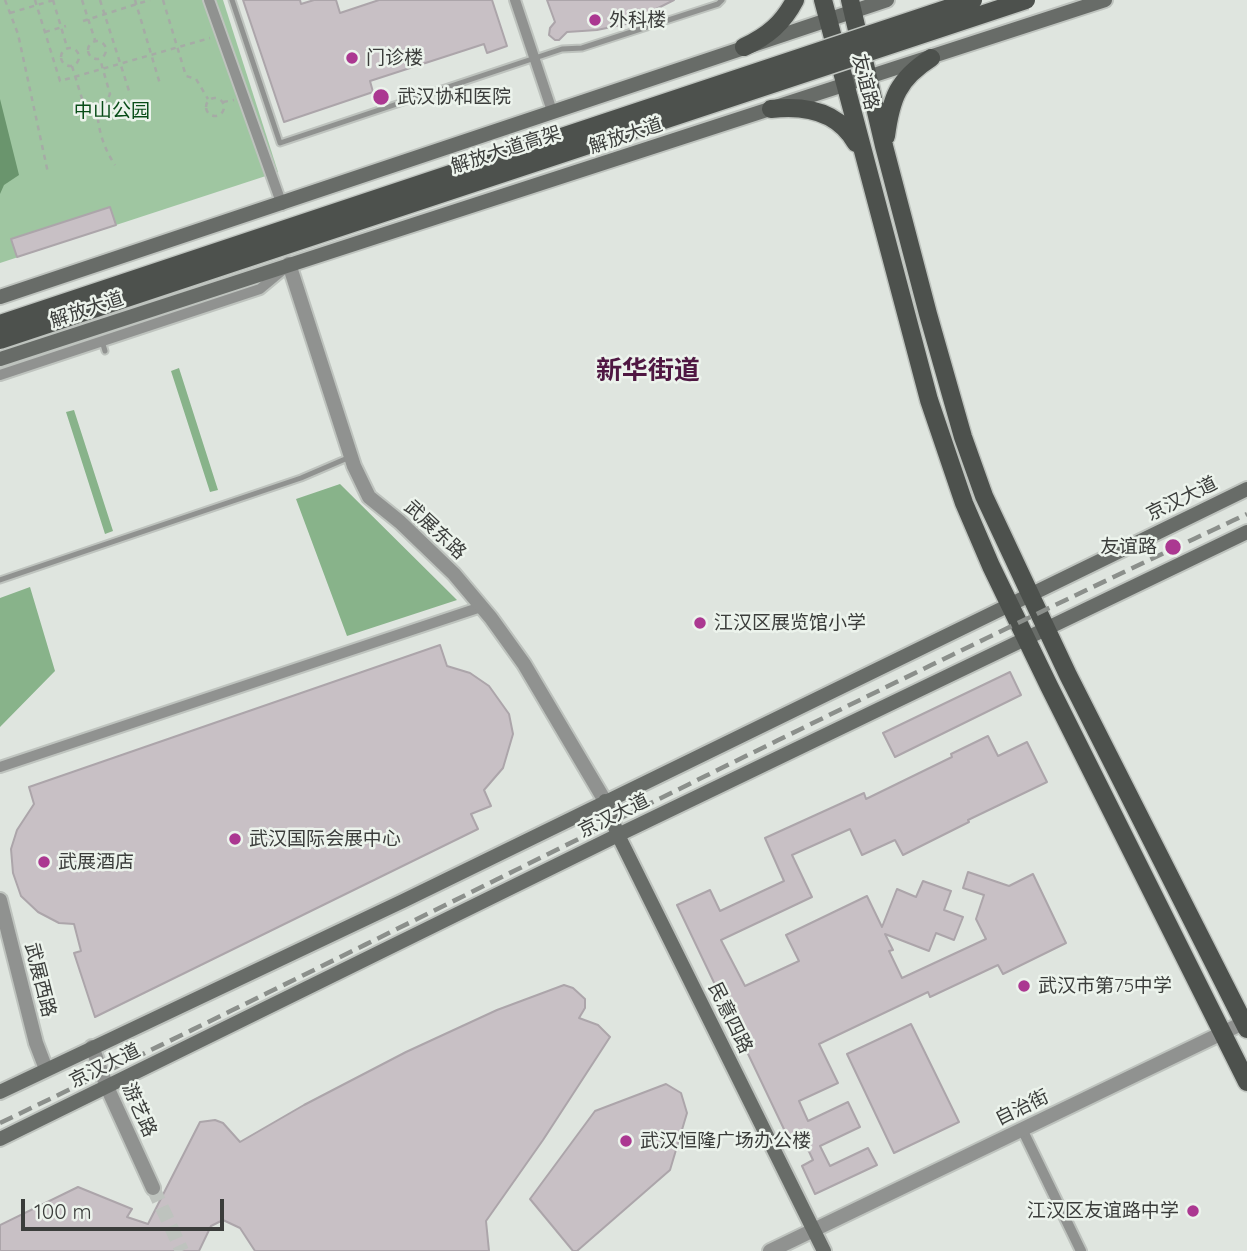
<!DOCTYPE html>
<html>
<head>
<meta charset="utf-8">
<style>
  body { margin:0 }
  #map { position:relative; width:1247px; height:1251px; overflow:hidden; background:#dfe5df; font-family:Quicksand,sans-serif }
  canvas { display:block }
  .scale { position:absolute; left:21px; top:1199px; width:203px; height:32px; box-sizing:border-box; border:4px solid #3b3d3b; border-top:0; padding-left:9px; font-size:21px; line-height:24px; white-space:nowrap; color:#3b3d3b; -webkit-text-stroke:5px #ecf3ec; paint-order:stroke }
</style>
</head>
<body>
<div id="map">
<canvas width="1247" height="1251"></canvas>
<div class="scale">100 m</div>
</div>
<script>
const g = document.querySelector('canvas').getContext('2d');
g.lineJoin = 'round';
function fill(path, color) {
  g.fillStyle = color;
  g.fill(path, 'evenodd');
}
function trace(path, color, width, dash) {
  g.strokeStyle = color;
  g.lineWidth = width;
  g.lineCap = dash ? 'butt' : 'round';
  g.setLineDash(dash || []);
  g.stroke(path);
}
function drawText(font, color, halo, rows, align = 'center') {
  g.font = font + ' Quicksand,"Noto Sans SC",sans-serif';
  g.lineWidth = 5;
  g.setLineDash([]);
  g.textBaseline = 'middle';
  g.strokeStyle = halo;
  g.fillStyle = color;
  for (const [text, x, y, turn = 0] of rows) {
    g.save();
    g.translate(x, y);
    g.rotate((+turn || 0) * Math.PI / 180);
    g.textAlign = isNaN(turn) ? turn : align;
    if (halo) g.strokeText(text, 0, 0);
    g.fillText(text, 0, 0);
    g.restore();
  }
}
const green = new Path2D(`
  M0 0H223L278 172 0 263Z`);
const forest = new Path2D(`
  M179 368 218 490 210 492 171 371Z
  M74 410 113 531 105 534 66 412Z
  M340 484 457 600 347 636 296 499Z
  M30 587 55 671 0 727V598Z`);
const water = new Path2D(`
  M0 99 19 175 4 185 0 194Z`);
const building = new Path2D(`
  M243 0H300L301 4 314 0H336L340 13 379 0H492L507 46 487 53 484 44 370 81 373 92 284 122Z
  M547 0H674L626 24 597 30 567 32 559 40H555L549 35 550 28 555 22Z
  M110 207 116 225 17 257 11 239Z
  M440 645 447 666 470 673 489 686 509 714 513 734 503 768 484 790 491 806 471 814 478 829 95 1017 74 953 81 951 74 924 59 923 38 912 21 896 13 873 11 849 17 830 34 804 29 787Z
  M1010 672 1021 695 895 757 883 733Z
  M988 736 998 756 1027 742 1047 782 968 820 969 822 903 855 895 840 862 855 850 829 792 855 812 897 721 940 745 986 799 961 786 935 867 896 882 927 897 889 916 897 923 881 951 891 944 910 963 917 954 940 936 933 929 951 885 934 893 950 889 951 902 978 986 939 976 919 984 895 963 888 968 872 1009 886 1033 874 1066 943 1003 974 998 965 930 997 928 992 819 1044 838 1083 799 1101 808 1121 848 1102 860 1127 820 1146 830 1166 868 1148 877 1165 815 1194 802 1166 813 1160 804 1141 792 1146 677 905 710 890 720 911 784 881 765 838 864 793 866 799 952 757 951 754Z
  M564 985 573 988 585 999V1008L579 1018 598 1025 610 1037 543 1140 486 1221 489 1251H255L240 1228 223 1220 211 1226 199 1251H0V1225L78 1187 132 1209 127 1217 148 1224 200 1122 215 1120 223 1123 240 1142 304 1105 406 1052 497 1010Z
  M911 1024 959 1122 894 1153 847 1054Z
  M666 1084 681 1093 687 1113 670 1170 577 1251H573L530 1199 595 1111Z`);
const tertiaryTunnel = new Path2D(`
  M153 1188 182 1251`);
const path = new Path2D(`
  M5 0 18 34 48 173
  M35 0 60 81 210 38
  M53 0 67 47
  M82 0 95 40
  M100 0 130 94
  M135 0 160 84
  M163 0 186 76 196 79 208 99
  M10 13 54 0
  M83 21 150 0
  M45 32 66 26
  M88 50a9 9 0 1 1 18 0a9 9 0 1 1-18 0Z
  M61 57a9 9 0 1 1 18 0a9 9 0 1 1-18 0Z
  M72 66 83 102 87 105 97 108 106 103 110 94 100 59
  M206 107a9 9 0 1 1 18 0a9 9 0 1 1-18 0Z
  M223 102 234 100
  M97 108C98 129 103 147 115 165`);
const service = new Path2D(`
  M232 0 280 143 562 49 582 48 718 4 722 0
  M102 341 105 351
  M0 580 301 478 350 457`);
const minor = new Path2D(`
  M209 0 282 205
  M515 0 552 111
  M0 375 260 289 284 269
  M0 767 481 607
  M1022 1129 1081 1251`);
const tertiary = new Path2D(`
  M289 264 354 466 369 497 400 522 454 574 491 618 524 664 605 801
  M0 900 36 1043 46 1069
  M92 1047 107 1087 153 1188
  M770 1251 1247 1021`);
const secondary = new Path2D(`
  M0 297C296 200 591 97 887 0
  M0 359 1105 0
  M605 801 618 835 824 1251
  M0 1092 403 901 1247 489
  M0 1139 618 835 1247 532`);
const primary = new Path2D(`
  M823 0 929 400 964 503 991 566 1049 686 1247 1082
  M850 0 884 146 928 314 963 437 984 496 1068 675 1247 1029
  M744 47C768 36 783 23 795 0
  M771 109C805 105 838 111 856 143
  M886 136C891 98 898 79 931 58`);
const rail = new Path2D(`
  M0 1123C417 923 828 710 1247 514`);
const primaryBridge = new Path2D(`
  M0 324 973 0
  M0 340 1026 0`);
const markers = [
  [595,20,7,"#ab3891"],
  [352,58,7,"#ab3891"],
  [381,97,9,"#ab3891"],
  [1173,547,9,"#ab3891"],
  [700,623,7,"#ab3891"],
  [235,839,7,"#ab3891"],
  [44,862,7,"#ab3891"],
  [1024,986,7,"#ab3891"],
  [626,1141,7,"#ab3891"],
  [1193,1211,7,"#ab3891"]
];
const poiNames = [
  ["外科楼",609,20],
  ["门诊楼",366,58],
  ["武汉协和医院",397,97],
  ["友谊路",1157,547,"right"],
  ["江汉区展览馆小学",714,623],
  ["武汉国际会展中心",249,839],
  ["武展酒店",58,862],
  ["武汉市第75中学",1038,986],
  ["武汉恒隆广场办公楼",640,1141],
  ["江汉区友谊路中学",1179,1211,"right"]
];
const streetNames = [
  ["友谊路",865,82,76],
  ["解放大道",626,136,-18],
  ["解放大道高架",506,150,-18],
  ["解放大道",87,310,-18],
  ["京汉大道",1182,499,-26],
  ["武展东路",435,530,43],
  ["京汉大道",614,816,-26],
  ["武展西路",40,980,76],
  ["民意四路",730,1018,64],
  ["京汉大道",105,1066,-26],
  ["自治街",1022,1108,-26],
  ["游艺路",139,1110,66]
];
const parkNames = [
  ["中山公园",112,111]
];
const districtNames = [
  ["新华街道",648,371]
];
fill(green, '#9fc6a1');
fill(forest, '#88b38a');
fill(water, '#6a956d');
fill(building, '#c8c0c5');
trace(building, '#aca5aa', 2);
trace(tertiaryTunnel, '#bec3be', 14, [14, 7]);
trace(service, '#bec3be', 9);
trace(minor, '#bec3be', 14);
trace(tertiary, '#bec3be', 18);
trace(secondary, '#bec3be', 18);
trace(primary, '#bec3be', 21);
trace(path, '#a6aba6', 2.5, [5, 5]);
trace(service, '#909290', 5);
trace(minor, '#909290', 10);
trace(tertiary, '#909290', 14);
trace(secondary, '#686c68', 14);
trace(primary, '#4d514d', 18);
trace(rail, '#8b8f8b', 4.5, [14, 7]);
trace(primaryBridge, '#bec3be', 21, []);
trace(primaryBridge, '#4d514d', 18);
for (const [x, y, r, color] of markers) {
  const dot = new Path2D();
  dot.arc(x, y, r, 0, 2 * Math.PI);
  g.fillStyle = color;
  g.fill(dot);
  trace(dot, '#ecf3ec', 2.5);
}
drawText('19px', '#3b3d3b', '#ecf3ec', poiNames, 'left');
drawText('19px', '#3b3d3b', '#ecf3ec', streetNames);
drawText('19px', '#084c17', '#ecf3ec', parkNames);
drawText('bold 26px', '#4f1742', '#ecf3ec', districtNames);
</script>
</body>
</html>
